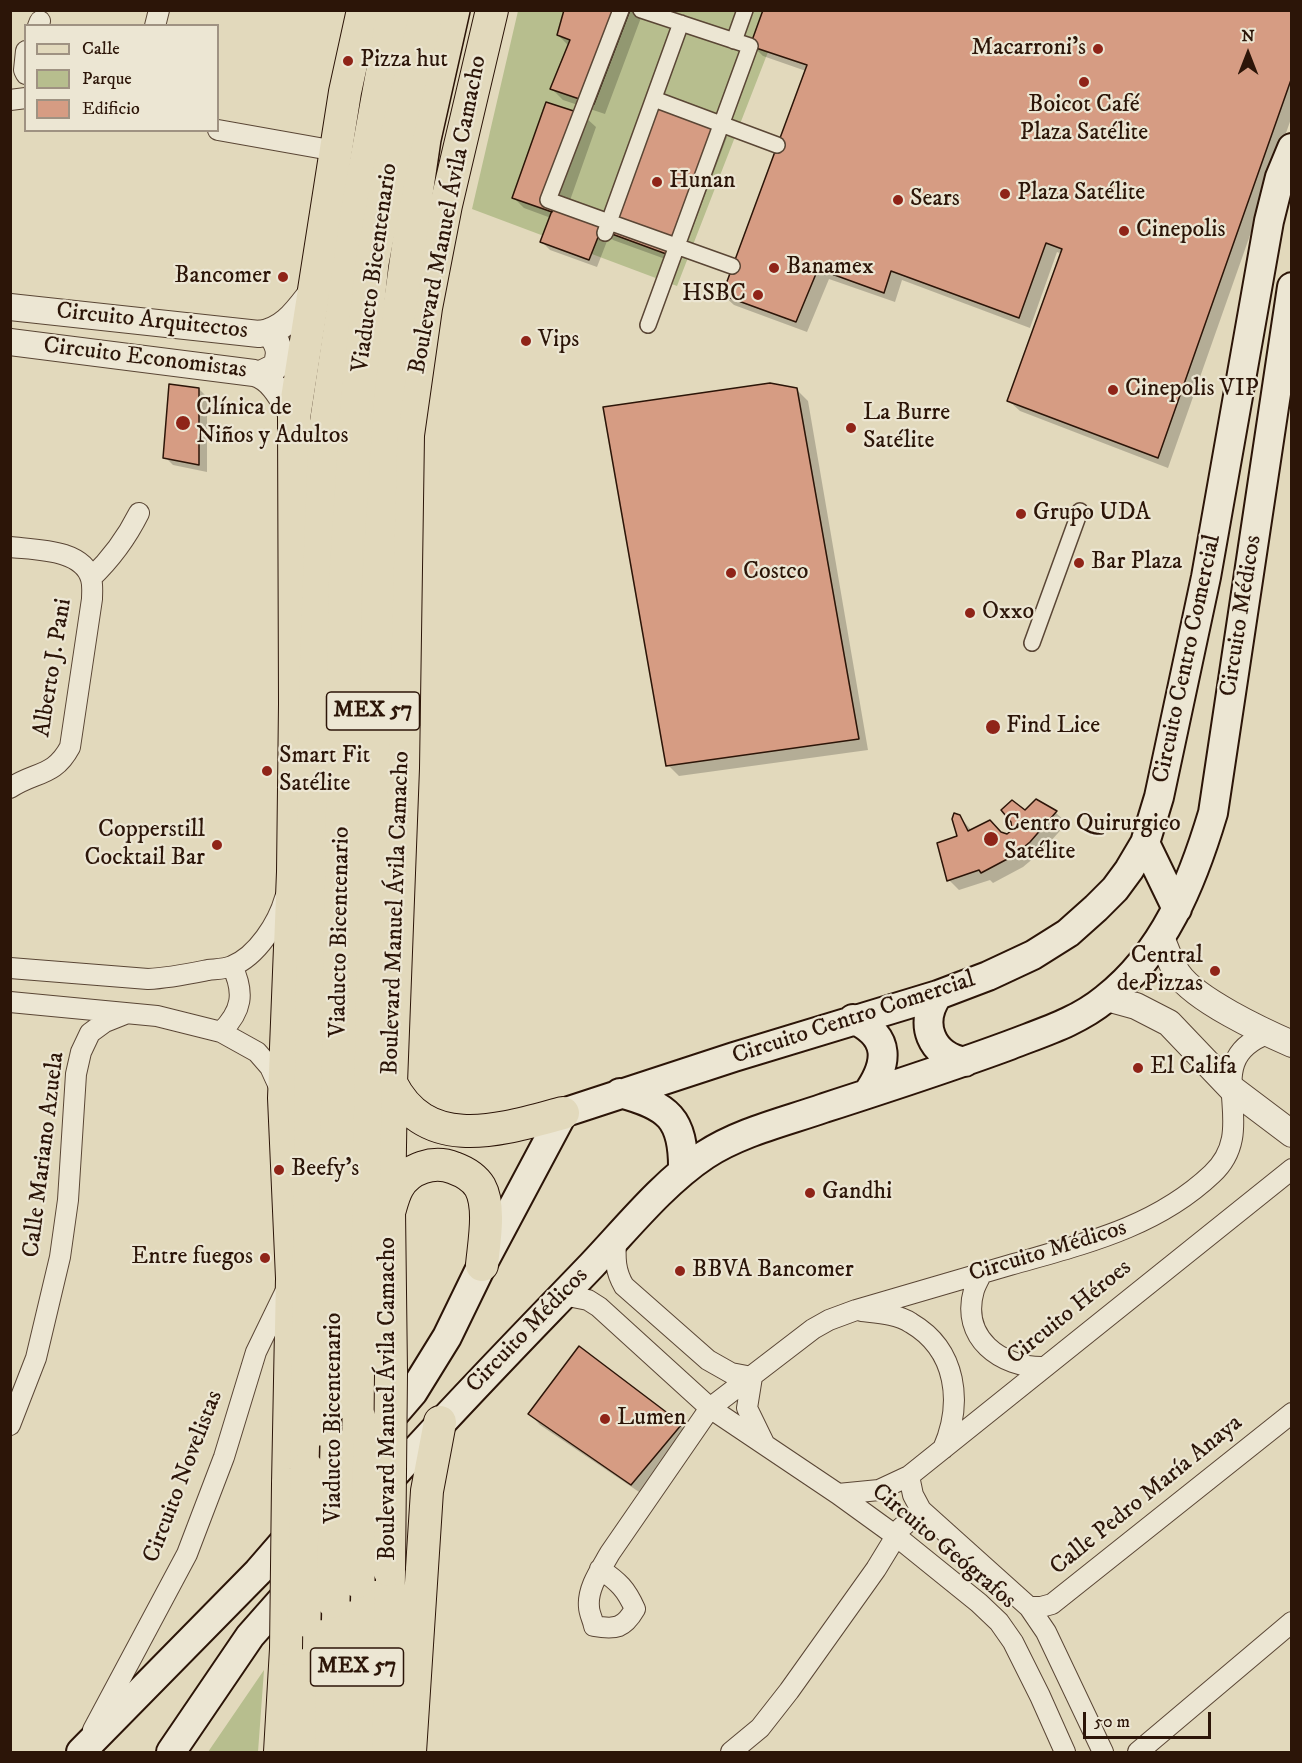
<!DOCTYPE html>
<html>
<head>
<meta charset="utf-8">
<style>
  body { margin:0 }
  #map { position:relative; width:1302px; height:1763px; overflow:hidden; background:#e2d9bc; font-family:"IM FELL DW Pica",serif }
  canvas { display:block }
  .frame { position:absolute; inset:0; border:12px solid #2c1508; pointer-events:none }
  .legend { position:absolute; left:24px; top:24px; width:195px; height:108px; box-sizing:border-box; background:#ece6d3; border:2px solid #9f9282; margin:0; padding:8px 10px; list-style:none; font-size:18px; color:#2c1508 }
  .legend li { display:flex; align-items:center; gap:12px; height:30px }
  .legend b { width:30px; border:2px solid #9f9282 }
  .north { position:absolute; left:1218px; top:24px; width:60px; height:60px; -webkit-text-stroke:4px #ece6d3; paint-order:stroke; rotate:0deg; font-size:16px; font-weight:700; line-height:24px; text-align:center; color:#2c1508 }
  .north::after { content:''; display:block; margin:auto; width:21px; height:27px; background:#2c1508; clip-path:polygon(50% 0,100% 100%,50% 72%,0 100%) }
  .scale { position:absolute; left:1083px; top:1712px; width:128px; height:27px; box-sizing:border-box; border:3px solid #2c1508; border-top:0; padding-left:8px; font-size:18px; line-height:21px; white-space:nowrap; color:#2c1508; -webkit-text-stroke:4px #ece6d3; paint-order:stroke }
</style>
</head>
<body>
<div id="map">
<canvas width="1302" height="1763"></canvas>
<div class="frame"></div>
<ul class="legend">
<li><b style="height:8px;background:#e2d9bc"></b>Calle</li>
<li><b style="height:16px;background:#b7be8e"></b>Parque</li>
<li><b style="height:16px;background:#d69c83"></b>Edificio</li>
</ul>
<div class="north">N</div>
<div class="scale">50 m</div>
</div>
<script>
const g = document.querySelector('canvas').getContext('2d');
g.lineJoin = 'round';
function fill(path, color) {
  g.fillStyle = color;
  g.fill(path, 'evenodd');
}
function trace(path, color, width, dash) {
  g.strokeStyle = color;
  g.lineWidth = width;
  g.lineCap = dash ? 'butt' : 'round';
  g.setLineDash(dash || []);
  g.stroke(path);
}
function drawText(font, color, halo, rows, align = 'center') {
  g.font = font + ' "IM FELL DW Pica",serif';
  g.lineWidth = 4.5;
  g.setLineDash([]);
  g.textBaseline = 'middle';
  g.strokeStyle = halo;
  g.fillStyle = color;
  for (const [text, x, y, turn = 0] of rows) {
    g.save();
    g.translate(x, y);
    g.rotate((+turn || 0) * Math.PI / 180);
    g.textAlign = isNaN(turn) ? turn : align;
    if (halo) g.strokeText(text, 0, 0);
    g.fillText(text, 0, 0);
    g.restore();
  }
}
const green = new Path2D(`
  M518 11H763L750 46 768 52 677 286 472 209Z
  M264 1670 258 1752H208Z`);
const shadow = new Path2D(`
  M566 10H638L642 15 605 114 563 100 552 89 569 46 558 35Z
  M1292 10V116L1168 468 1020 411 1009 401 1062 254 1057 252 1030 328 902 280 895 302 829 279 807 332 734 305 723 295 806 71 763 56 752 45Z
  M585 117 596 127 568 206 607 219 716 126 727 137 679 264 613 240 609 236 597 267 550 250 542 242 551 218 524 208 514 198ZM585 121 555 207H553Z
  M199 389 207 397V472L173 465 165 457Z
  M797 390 808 401 868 750 679 776 668 765Z
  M1036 801 1056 813 1067 823 1041 852 1023 867 993 883 990 880 959 890 949 880 959 837V816L972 831 1007 836 1013 831Z
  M580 1348 681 1426 691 1436 642 1494 540 1425 530 1414Z`);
const building = new Path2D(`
  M564 10H630L594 104 550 89 570 40 557 35Z
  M763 10H1292V77L1158 458 1007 401 1062 249 1046 243 1019 318 891 271 884 293 818 269 796 322 722 295 807 65 750 46Z
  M651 100 717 125 669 255 601 230Z
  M546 102 586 115 552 212 512 198Z
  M556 200 606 217 589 260 540 242Z
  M770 383 797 388 859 739 666 766 603 407Z
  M169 384 199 388V465L163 458Z
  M1036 799 1057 811 1030 842 1013 856 981 873 979 870 947 881 937 843 957 836 952 819 954 813 960 815 968 831 990 820 1001 832 1007 834 1012 830 1011 822 1001 810 1012 800 1025 810Z
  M579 1346 682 1424 631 1485 528 1414Z`);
const pedestrian = new Path2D(`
  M621 10 548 200 609 222 681 23
  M641 10 750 46 648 325
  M734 41 745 10
  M654 99 777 145
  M605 233 609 222 732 266
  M1032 643 1080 511`);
const minor = new Path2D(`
  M38 26 40 21
  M155 26 159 10
  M26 51 24 70 26 74
  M10 100 26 98
  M218 130 336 151
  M10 547C36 550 83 549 91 579 93 585 92 593 92 599L70 747C54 777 36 771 10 788
  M91 578C112 558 126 539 139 513
  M10 968 148 979C169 978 188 974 208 970 216 969 225 969 232 966 257 956 278 923 285 898
  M10 1002 157 1016 221 1032 257 1052 270 1067 281 1091
  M221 1032C242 1011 245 993 232 966
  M616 1241C615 1258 615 1271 624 1286L708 1360 731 1373 752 1377
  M982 1273C979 1279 976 1284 974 1290 960 1338 1001 1368 1044 1367
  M563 1295 588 1300 599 1307 710 1408 838 1494 896 1536 979 1603 999 1622 1013 1642 1040 1696 1065 1752
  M862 1311C878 1313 897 1314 911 1323 957 1350 963 1403 943 1449
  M752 1377 747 1408 765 1445
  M10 1425 36 1358 60 1257 68 1200 76 1074 81 1052 90 1033 105 1022 125 1014
  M909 1476 913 1495 921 1510 1029 1607 1046 1632 1103 1752
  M838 1494 879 1490 909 1476 1292 1169
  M600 1569C619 1582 626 1589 635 1609 624 1628 616 1630 594 1626 593 1620 589 1613 589 1607 587 1588 601 1569 610 1553L710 1408 813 1329 829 1320 856 1310C908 1295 959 1280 1010 1265 1083 1244 1155 1228 1212 1174 1264 1126 1195 1062 1267 1034
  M1029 1607H1041L1052 1604 1292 1413
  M93 1730 187 1554 224 1457 256 1352 288 1286
  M731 1752 760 1728 789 1691 876 1569 901 1528 921 1510
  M1138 1752 1292 1622`);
const tertiary = new Path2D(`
  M10 307 259 334C285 331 298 310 313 291
  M10 342 254 373C274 378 284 402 294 418
  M261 374 275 367C282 354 279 343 269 333
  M1161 937C1166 949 1170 963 1178 974 1196 1000 1262 1031 1292 1044
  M1107 998 1136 1006 1169 1023 1231 1088 1292 1134`);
const secondary = new Path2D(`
  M1145 843 1177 909
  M938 995C918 1023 931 1056 965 1062
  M853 1019C892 1037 888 1064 867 1094
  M620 1093C668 1106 684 1118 683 1171
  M382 1428 413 1392 447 1337 482 1265 563 1113 734 1057 938 995 988 976 1033 955 1068 933 1096 908 1115 889 1129 870 1145 843 1159 797 1206 577 1269 221 1280 177 1292 148
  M381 1489C449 1412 521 1339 592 1265 627 1228 663 1183 705 1155 740 1132 784 1122 824 1108 886 1088 948 1068 1010 1045 1043 1032 1077 1022 1105 999 1164 953 1192 883 1213 813L1292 287
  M81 1752 258 1572 297 1527
  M171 1752 250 1636 296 1584`);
const primary = new Path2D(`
  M391 1083C427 1155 503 1129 563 1113
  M390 1209C392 1202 394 1194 398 1187 409 1168 434 1160 454 1168 465 1172 474 1177 480 1187 491 1207 484 1243 482 1265
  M391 1373 389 1210 391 1083 403 768 408 435 426 308 446 205 492 10
  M288 1484 292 1278 284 1098 293 872 295 704 294 418 345 92 363 10
  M280 1752 286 1649
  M387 1752 389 1570
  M410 1752 427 1491 440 1422`);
const trunk = new Path2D(`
  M359 1418 370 840 381 436 424 139 453 10
  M307 1469 316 674 325 432 359 202 394 10
  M304 1752V1620
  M356 1752 358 1581`);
const motorway = new Path2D(`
  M337 1446 335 1256 342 854 345 589 357 406 372 263 397 135 427 10
  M332 1752 333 1601`);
const primaryBridge = new Path2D(`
  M389 1570 391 1373
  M286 1649 288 1484`);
const trunkBridge = new Path2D(`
  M358 1581 359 1418
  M304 1620 307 1469`);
const motorwayBridge = new Path2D(`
  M333 1601 337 1446`);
const markers = [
  [1098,49,6,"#8f2418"],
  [348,61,6,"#8f2418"],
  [1084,82,6,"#8f2418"],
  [657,182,6,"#8f2418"],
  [1005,194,6,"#8f2418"],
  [898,200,6,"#8f2418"],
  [1124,231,6,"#8f2418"],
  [774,268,6,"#8f2418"],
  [283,277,6,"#8f2418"],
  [758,295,6,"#8f2418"],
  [526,341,6,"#8f2418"],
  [1113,390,6,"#8f2418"],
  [183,423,8,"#8f2418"],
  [851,428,6,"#8f2418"],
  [1021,514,6,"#8f2418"],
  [1079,563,6,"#8f2418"],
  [731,573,6,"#8f2418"],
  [970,613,6,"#8f2418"],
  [993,727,8,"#8f2418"],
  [267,771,6,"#8f2418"],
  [991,839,8,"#8f2418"],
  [217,845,6,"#8f2418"],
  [1215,971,6,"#8f2418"],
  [1138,1068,6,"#8f2418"],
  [279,1170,6,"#8f2418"],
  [810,1193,6,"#8f2418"],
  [265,1258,6,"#8f2418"],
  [680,1271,6,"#8f2418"],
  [605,1419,6,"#8f2418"]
];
const shields = [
  [373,711,93],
  [357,1667,93]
];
const shieldNames = [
  ["MEX 57",373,711],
  ["MEX 57",357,1667]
];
const poiNames = [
  ["Macarroni's",1086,49,"right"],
  ["Pizza hut",360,61],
  ["Boicot Café",1084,106,"center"],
  ["Plaza Satélite",1084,134,"center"],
  ["Hunan",669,182],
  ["Plaza Satélite",1017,194],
  ["Sears",910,200],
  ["Cinepolis",1136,231],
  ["Banamex",786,268],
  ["Bancomer",271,277,"right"],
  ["HSBC",746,295,"right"],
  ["Vips",538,341],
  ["Cinepolis VIP",1125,390],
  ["Clínica de",196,409],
  ["Niños y Adultos",196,437],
  ["La Burre",863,414],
  ["Satélite",863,442],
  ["Grupo UDA",1033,514],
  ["Bar Plaza",1091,563],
  ["Costco",743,573],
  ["Oxxo",982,613],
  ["Find Lice",1006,727],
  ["Smart Fit",279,757],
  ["Satélite",279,785],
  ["Centro Quirurgico",1004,825],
  ["Satélite",1004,853],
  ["Copperstill",205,831,"right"],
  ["Cocktail Bar",205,859,"right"],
  ["Central",1203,957,"right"],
  ["de Pizzas",1203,985,"right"],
  ["El Califa",1150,1068],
  ["Beefy's",291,1170],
  ["Gandhi",822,1193],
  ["Entre fuegos",253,1258,"right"],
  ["BBVA Bancomer",692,1271],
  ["Lumen",617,1419]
];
const streetNames = [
  ["Boulevard Manuel Ávila Camacho",449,215,-79],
  ["Viaducto Bicentenario",376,268,-82],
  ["Circuito Arquitectos",152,322,6],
  ["Circuito Economistas",145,359,7],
  ["Circuito Médicos",1242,616,-81],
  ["Circuito Centro Comercial",1188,659,-78],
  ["Alberto J. Pani",54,668,-81],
  ["Boulevard Manuel Ávila Camacho",397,913,-88],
  ["Viaducto Bicentenario",341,932,-89],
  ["Circuito Centro Comercial",854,1019,-18],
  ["Calle Mariano Azuela",45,1155,-83],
  ["Circuito Médicos",1048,1252,-17],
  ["Circuito Héroes",1070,1313,-39],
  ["Circuito Médicos",528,1331,-46],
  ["Boulevard Manuel Ávila Camacho",389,1399,-90],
  ["Viaducto Bicentenario",335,1418,-90],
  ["Circuito Novelistas",184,1477,-69],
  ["Calle Pedro María Anaya",1147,1496,-39],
  ["Circuito Geógrafos",943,1547,40]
];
fill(green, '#b7be8e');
fill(shadow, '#0003');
fill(building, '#d69c83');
trace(building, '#2c1508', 1.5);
trace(pedestrian, '#5a4635', 18);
trace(minor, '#5a4635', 22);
trace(tertiary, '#5a4635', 28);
trace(secondary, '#2c1508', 32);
trace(primary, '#2c1508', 34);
trace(trunk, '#2c1508', 36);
trace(motorway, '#2c1508', 36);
trace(pedestrian, '#ece6d3', 15);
trace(minor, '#ece6d3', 20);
trace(tertiary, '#ece6d3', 26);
trace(secondary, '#ece6d3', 28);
trace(primary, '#e2d9bc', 32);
trace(trunk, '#e2d9bc', 33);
trace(motorway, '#e2d9bc', 33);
trace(primaryBridge, '#2c1508', 34, []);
trace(trunkBridge, '#2c1508', 36, []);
trace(motorwayBridge, '#2c1508', 36, []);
trace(primaryBridge, '#e2d9bc', 32);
trace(trunkBridge, '#e2d9bc', 33);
trace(motorwayBridge, '#e2d9bc', 33);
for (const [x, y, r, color] of markers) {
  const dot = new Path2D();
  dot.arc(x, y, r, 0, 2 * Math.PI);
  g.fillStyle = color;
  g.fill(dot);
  trace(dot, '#ece6d3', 2);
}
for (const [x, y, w] of shields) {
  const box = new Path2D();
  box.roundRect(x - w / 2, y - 19, w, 38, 4.5);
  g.fillStyle = '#ece6d3';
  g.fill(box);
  trace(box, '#2c1508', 1.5);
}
drawText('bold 22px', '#2c1508', null, shieldNames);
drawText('24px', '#2c1508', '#ece6d3', poiNames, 'left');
drawText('24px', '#2c1508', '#ece6d3', streetNames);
</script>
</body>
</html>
